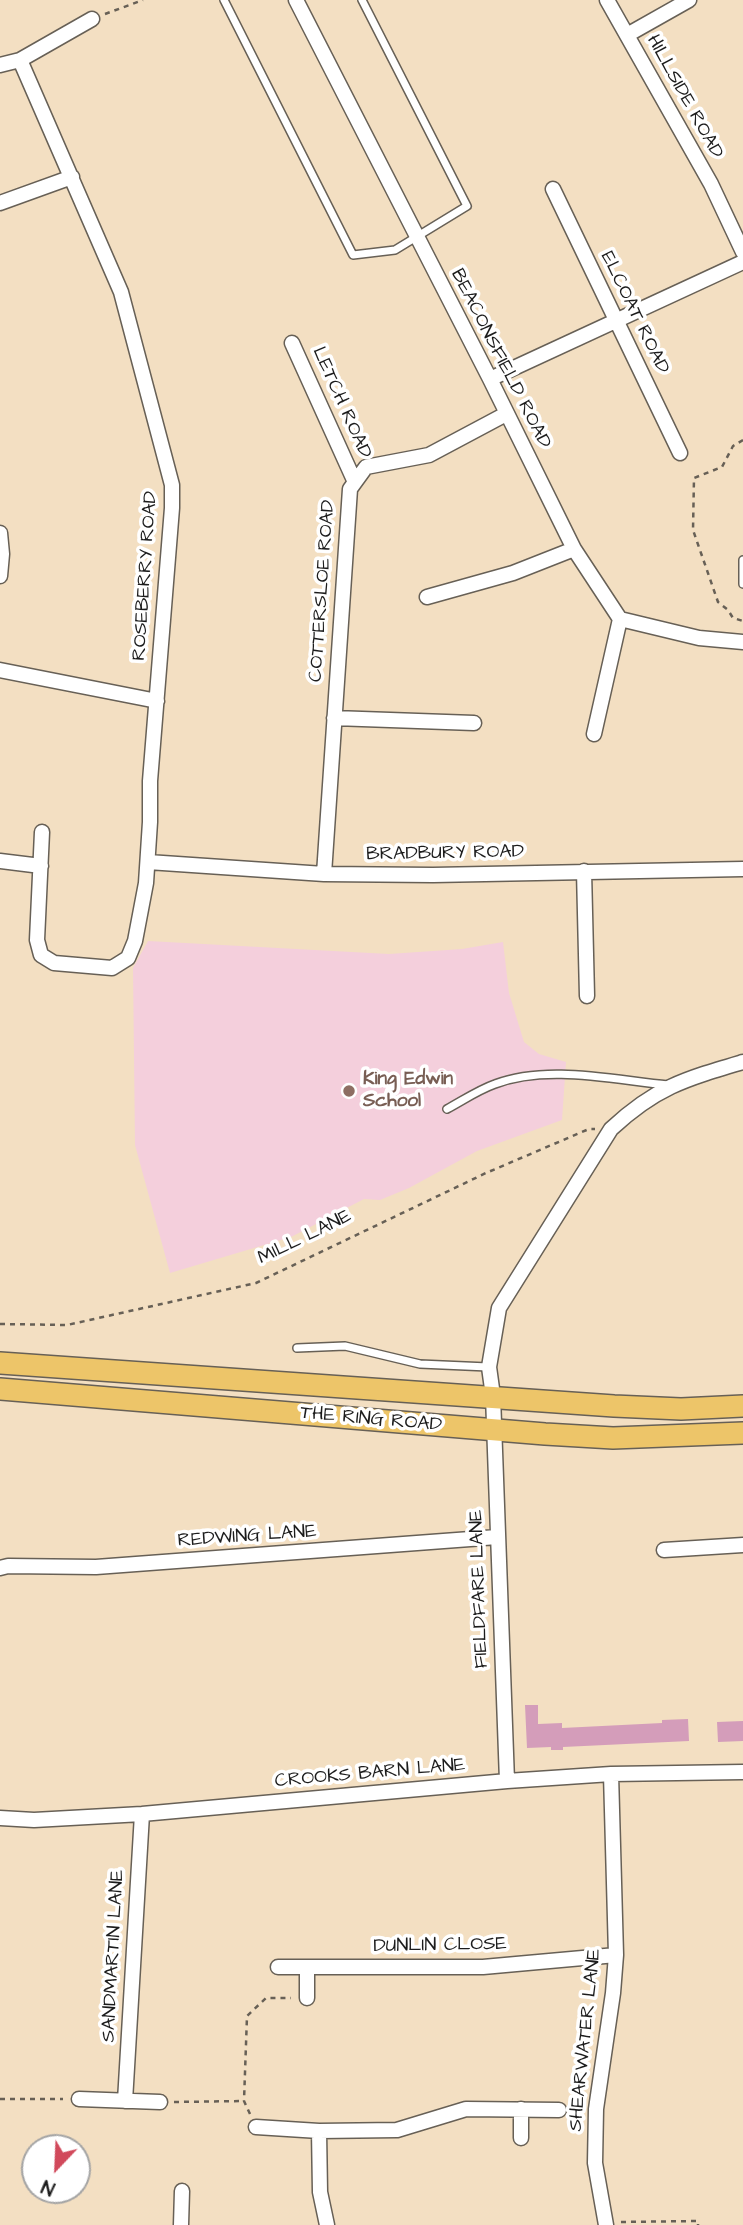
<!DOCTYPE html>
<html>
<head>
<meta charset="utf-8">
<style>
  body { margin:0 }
  #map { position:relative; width:743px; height:2225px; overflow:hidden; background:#f3dfc2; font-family:"Architects Daughter",sans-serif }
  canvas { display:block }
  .north { position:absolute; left:21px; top:2134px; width:70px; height:70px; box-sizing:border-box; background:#fff; border:2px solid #a4a4a4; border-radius:50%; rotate:203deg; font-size:19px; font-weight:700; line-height:28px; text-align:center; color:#1c1c1c }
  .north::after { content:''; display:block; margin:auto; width:24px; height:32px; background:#d1495b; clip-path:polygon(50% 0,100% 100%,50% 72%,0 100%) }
</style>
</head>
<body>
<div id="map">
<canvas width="743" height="2225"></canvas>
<div class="north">N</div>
</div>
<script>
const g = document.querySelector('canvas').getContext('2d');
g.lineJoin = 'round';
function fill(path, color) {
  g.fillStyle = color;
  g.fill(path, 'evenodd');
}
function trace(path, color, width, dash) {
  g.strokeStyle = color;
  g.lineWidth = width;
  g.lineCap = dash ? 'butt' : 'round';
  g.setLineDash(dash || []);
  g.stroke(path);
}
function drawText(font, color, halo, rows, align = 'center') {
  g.font = font + ' "Architects Daughter",sans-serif';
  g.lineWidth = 7;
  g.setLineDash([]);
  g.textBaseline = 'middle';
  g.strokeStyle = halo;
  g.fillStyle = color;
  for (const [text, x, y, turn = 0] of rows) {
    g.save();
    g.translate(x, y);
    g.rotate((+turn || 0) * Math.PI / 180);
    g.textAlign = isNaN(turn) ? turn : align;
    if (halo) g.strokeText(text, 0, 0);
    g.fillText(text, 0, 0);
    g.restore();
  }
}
const built = new Path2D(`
  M148 941 389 954 462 949 503 942 509 993 524 1042 539 1054 566 1062 562 1120 477 1151 409 1188 380 1200 364 1199 291 1237 170 1273 135 1145 133 968Z`);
const building = new Path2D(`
  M525 1705H538V1724L562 1723V1728L662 1723V1720L688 1719 689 1741 563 1747V1750H551V1747L527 1748Z
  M743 1721V1741L718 1742 717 1722Z`);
const path = new Path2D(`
  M105 14 143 0
  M743 440 733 446 722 467 694 478 693 530 718 602 728 610 733 618 743 621
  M0 1324 67 1325 256 1283 486 1173 589 1129H595
  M0 2099H63
  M174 2102 244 2101
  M250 2114 244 2101 247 2016 266 1998H291
  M621 2222 698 2221V2225`);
const lane = new Path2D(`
  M224 0 353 255 395 250 467 206 362 0
  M743 560V584
  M447 1109C462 1101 478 1090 495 1084 547 1064 614 1080 668 1085
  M297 1348 345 1346 420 1364 488 1367`);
const street = new Path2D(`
  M296 0 490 379 574 549 620 619 699 638 743 642
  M607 0 711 184 743 252
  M627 35 689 0
  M20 60 121 292 172 485V508L150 781V822L146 883 135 941 128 958 112 968 54 963 41 955 37 940 42 832
  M0 65 20 60 92 19
  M553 189 680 453
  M0 203 72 177
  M292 343 354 480
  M490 379 743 262
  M0 533 2 554 0 576
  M427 597 513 573 574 549
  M0 670 157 701
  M334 718 474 723
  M594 734 620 619
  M0 861 41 866
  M148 862 324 874 433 875 743 869
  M584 871 587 996
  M324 874 350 489 366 467 429 455 506 414
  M664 1550 743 1545
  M0 1568 8 1566 96 1567 497 1537
  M507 1781 493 1396 489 1367 499 1308 611 1129C656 1087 685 1079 743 1062
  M0 1818 34 1820 142 1814 507 1781 611 1774 743 1772
  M278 1967H483L616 1955
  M307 1967V1998
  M79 2099 160 2102
  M125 2101 142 1814
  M256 2127 319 2131 397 2130 466 2109 559 2110
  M319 2131 320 2192 327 2225
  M521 2138V2109
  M181 2225 182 2191
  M606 2225 595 2163 596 2109 613 1993 616 1955 611 1774`);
const primary = new Path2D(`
  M0 1363 614 1406 681 1409 743 1406
  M0 1389 545 1434 613 1438 743 1433`);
const markers = [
  [349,1091,7,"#8d6e63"]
];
const streetNames = [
  ["HILLSIDE ROAD",684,97,61],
  ["ELCOAT ROAD",634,313,64],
  ["BEACONSFIELD ROAD",500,359,63],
  ["LETCH ROAD",341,403,66],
  ["ROSEBERRY ROAD",146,576,-86],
  ["COTTERSLOE ROAD",323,591,-86],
  ["BRADBURY ROAD",445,854,-1],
  ["MILL LANE",305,1238,-26],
  ["THE RING ROAD",371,1420,5],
  ["REDWING LANE",247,1537,-4],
  ["FIELDFARE LANE",480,1589,-92],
  ["CROOKS BARN LANE",370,1774,-5],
  ["DUNLIN CLOSE",440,1946,-1],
  ["SANDMARTIN LANE",114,1956,-87],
  ["SHEARWATER LANE",586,2040,-84]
];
const educationNames = [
  ["King Edwin",363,1080],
  ["School",363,1102]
];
fill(built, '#f4cfdc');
fill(building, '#d49dba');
trace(lane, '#676056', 10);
trace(street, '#676056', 17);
trace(primary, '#676056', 24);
trace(path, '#676056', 2.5, [5, 5]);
trace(lane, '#fff', 7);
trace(street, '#fff', 14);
trace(primary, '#edc569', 21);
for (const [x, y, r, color] of markers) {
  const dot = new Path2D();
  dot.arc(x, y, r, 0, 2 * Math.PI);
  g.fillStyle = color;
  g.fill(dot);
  trace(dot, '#fff', 2.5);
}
drawText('19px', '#1c1c1c', '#fff', streetNames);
drawText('bold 19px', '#785e54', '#fff', educationNames, 'left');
</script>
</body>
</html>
